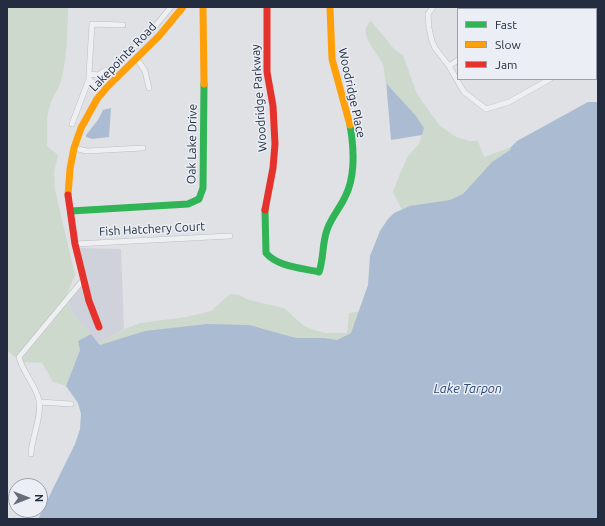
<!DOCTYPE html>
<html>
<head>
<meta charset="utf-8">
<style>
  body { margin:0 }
  #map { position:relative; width:605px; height:526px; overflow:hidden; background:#dfe1e4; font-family:Ubuntu,sans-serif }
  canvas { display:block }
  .frame { position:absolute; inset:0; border:8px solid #242c3f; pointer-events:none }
  .legend { position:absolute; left:457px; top:8px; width:140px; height:72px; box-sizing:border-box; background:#ebeff5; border:1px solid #9ba1ac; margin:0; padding:5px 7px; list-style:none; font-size:12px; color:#242c3f }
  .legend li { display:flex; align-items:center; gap:8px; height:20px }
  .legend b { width:20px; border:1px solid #9ba1ac }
  .north { position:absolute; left:8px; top:478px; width:40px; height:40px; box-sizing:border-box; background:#ebeff5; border:1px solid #9ba1ac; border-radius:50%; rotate:90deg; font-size:11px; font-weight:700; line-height:16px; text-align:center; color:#242c3f }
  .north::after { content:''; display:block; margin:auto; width:14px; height:18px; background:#656b79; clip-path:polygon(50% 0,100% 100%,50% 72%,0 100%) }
</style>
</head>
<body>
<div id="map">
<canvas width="605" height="526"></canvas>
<div class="frame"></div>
<ul class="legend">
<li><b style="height:5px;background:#30b455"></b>Fast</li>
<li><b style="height:5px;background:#ff9f0a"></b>Slow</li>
<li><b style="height:5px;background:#e5322d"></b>Jam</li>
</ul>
<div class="north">N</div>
</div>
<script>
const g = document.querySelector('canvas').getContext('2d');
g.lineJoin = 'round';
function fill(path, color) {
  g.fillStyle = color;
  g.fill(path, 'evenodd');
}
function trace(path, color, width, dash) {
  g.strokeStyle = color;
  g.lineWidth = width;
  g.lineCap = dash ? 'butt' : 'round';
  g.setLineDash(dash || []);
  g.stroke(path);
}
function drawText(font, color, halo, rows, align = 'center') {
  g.font = font + ' Ubuntu,sans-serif';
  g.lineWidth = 3;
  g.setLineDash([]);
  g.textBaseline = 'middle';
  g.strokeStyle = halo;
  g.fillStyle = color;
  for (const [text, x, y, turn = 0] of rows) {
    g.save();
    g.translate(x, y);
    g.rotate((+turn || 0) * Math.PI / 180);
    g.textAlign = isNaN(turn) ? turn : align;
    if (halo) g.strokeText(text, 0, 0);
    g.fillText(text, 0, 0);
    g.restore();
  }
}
const built = new Path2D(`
  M79 248 121 249 124 329 99 343 74 316 68 303 82 286 98 330 103 327 92 301Z`);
const green = new Path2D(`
  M7 7H68C68 29 67 63 60 84 57 91 52 98 50 106 45 119 48 133 47 146L58 155 54 173 55 190 75 275 65 298 16 358 7 350Z
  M371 21 395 50 403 55 417 94 440 126 456 137 469 141H478L484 157 511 147 515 151 478 198 402 210 393 192 399 176 408 156 419 144 424 128C416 116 406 106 396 95 393 91 388 87 386 83 384 77 385 70 383 65 379 53 355 33 371 21Z
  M372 275 367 342 102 349 99 343 125 329 140 323 186 317 211 311 230 294 239 295 249 300 284 308 304 326 317 331 327 333H347L349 313 361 311 364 296Z
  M68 303 74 316 91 334 78 341 80 350 66 386 53 382 42 363 23 362 22 358Z`);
const water = new Path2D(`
  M386 80V83L416 116 424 128 422 135 391 140Z
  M588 102H598V519H38L75 444 80 429 81 414 78 403 66 386 80 350 78 341 91 334 100 345 145 331 207 324 249 325 296 338H324L337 340 351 333 368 285 370 256 380 231 388 219 394 213 410 206 450 200 463 194 492 162 510 150 511 147 517 141Z
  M111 108 109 137 92 139 86 137V135L98 120 103 110Z`);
const street = new Path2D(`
  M433 7 428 14 429 28 432 41 435 48 449 66 464 92 486 109 509 102 550 79
  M137 59 145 71 149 88
  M596 60 598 59
  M449 66 458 60
  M89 74 92 24 123 25
  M98 75 108 86
  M89 79 102 92
  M72 124 89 79V74L98 75 104 71 112 69 152 30 171 7
  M74 148 87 151 143 148
  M75 244 230 236
  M39 402 71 404
  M31 454C32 436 42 417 39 400 35 384 23 373 19 357L83 280`);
const fast = new Path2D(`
  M265 210 266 253C278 267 302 268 319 272 324 258 322 243 327 230 331 218 340 208 345 197 356 176 354 148 350 125
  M71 211 188 204 199 199 203 188 204 84`);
const slow = new Path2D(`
  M203 7 204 84
  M330 7 332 59 350 125
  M68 195 70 169 74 148 81 128 97 99 108 86 159 36 183 7`);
const jam = new Path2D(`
  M68 195 75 244 89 301 99 327
  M265 210 273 168 275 144 273 106 267 72V7`);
const streetNames = [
  ["Lakepointe Road",123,57,-46],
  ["Woodridge Place",352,93,78],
  ["Woodridge Parkway",259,98,-94],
  ["Oak Lake Drive",192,144,-89],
  ["Fish Hatchery Court",152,229,-3]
];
const waterNames = [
  ["Lake Tarpon",468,389]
];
fill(built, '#cfd2da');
fill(green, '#ced9ce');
fill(water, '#aabbd2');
trace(street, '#bcbec2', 6);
trace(street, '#eeeff1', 5);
trace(fast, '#30b455', 7);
trace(slow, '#ff9f0a', 7);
trace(jam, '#e5322d', 7);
drawText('12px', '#242c3f', '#ebeff5', streetNames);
drawText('italic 13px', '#2c4875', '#ebeff5', waterNames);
</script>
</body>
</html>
